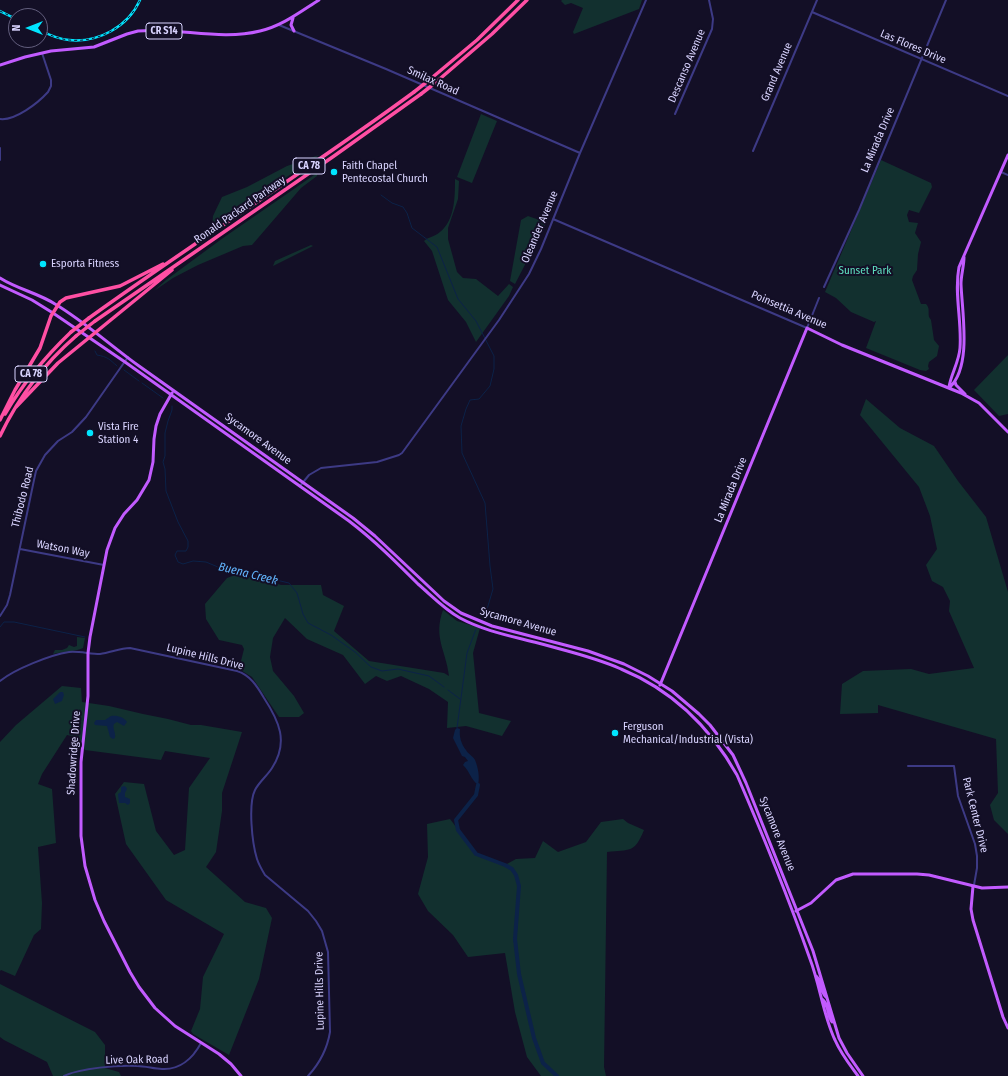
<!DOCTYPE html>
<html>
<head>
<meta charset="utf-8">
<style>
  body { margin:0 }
  #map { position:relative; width:1008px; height:1076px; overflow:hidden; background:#130f26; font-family:"Fira Sans Condensed",sans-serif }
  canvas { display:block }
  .north { position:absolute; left:8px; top:8px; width:40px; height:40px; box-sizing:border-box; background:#130f26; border:1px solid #625e7d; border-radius:50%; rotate:270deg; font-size:11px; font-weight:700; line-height:16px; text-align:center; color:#d9d4ff }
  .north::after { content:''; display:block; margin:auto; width:14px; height:18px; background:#00e5ff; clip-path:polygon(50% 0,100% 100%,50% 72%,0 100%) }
</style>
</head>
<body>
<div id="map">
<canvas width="1008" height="1076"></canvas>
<div class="north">N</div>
</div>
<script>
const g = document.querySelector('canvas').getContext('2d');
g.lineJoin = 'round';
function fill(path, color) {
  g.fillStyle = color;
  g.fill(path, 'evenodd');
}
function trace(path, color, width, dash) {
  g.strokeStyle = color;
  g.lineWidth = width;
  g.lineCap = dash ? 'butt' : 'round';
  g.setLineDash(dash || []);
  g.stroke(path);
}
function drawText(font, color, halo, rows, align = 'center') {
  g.font = font + ' "Fira Sans Condensed",sans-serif';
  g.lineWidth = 4;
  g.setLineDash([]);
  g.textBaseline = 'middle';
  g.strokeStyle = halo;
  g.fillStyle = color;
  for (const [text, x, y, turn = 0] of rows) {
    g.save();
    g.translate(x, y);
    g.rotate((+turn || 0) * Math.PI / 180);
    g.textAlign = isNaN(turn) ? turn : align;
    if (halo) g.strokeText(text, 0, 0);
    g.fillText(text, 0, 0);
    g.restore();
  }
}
const green = new Path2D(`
  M562 0H642L639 9 574 34 573 32 583 8 571 3 565 5 561 1Z
  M481 114 497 121 472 183 457 177Z
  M319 155 212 228 213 216 222 197 247 187 287 166Z
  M881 160 931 183 932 187 919 213 909 210 907 215 909 222 918 223 915 233 921 242 918 254 917 270 913 276 912 280 921 304H926C930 308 928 312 929 317L931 320 934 340 939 346 937 356 929 362 928 366 929 369 926 371 920 370 866 348 876 321 874 322 851 312 836 298 825 292Z
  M317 173V176L301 188 252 245 243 246 198 265 173 278 154 291 166 280 223 238Z
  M455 179 459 181 458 199 448 228V239L457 272 463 278 476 279 498 296 509 284 513 287 509 296 476 342 466 322 448 300 432 251 424 241C428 237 434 237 440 232 455 220 455 197 455 179Z
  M528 216 545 222V226L515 284 510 281 521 220Z
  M311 245 313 246 273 266 275 261Z
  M1008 355V414L999 416 974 390Z
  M866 399 900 428 934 446 958 481 986 517 1008 592V834L994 820 990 805 998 793 996 739 878 705V713L840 714 842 684 863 671 911 669 929 674 974 668 949 611 950 601 943 587 932 581 926 565 937 549 930 516 919 487 860 415Z
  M235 575 258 578 281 585H321L323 595 344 606 334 631 369 661 444 673 449 676C446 650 433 638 443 610L457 621 480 628 473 653 479 713 511 721 502 736 466 726 447 728 448 702 429 689 401 676 387 681 376 676 365 684 343 655 307 639 285 618 273 638 270 657 273 671 294 696 304 713 299 717H279L252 677 239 669 244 649 242 645 219 640 206 619 205 604 227 578Z
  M77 637 85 638 83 648C78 651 60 652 53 654L55 650H62L67 648 69 645 74 647 77 646Z
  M62 686 81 688 82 702 109 706 143 714 168 719 191 725H201L242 732 222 793V811L216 852 206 867 245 902 266 908 272 918 259 979 229 1055 193 1034 191 1031 200 1009 203 977 224 934 166 900 126 844 115 794 124 782 144 784 156 831 174 855 185 850 189 788 210 758 165 751 161 760 85 750 77 737 67 735 42 774 38 784 52 789 56 843 38 847 42 903 41 929 34 935 15 976 1 970 0 971V742L16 725Z
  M450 819 476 853 505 865 516 859 535 858 543 841 558 852 586 842 601 822 623 819 628 823 644 830C634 854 630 849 607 852L604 1067 606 1076H541L527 1057 515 1012 505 953 468 957 453 935 428 911 418 894 428 857 427 824Z
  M0 984 95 1032 105 1045V1068L119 1072 121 1076H53L47 1062 4 1040 0 1037Z`);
const water = new Path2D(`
  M60 692H63L64 695 62 701 55 704 53 699Z
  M111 716C117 715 124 717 127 722L124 726 117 722 114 724C112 728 116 732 115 738L113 739 110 737 107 726 95 725 94 723 96 720H105Z
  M457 728 460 729C459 736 461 744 466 750 468 754 473 756 475 760 478 767 480 777 478 785 470 778 470 772 463 765L465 762 468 761 465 757 462 756 453 738 455 730Z
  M124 786 126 787 127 789 125 793V797L130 799V803L128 805 125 803H119L118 794 121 792V787Z`);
const stream = new Path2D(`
  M381 195 392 203 403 207 407 213 412 228 437 247 458 299 476 321 494 356V369L490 386 479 399 470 400 466 409 461 426 462 453 485 503 490 566 493 589 485 616 482 620
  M95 351 97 355C108 357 109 359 117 366
  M124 370 139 381
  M142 383 163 398
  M172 406V410L168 421 165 433V456L163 462 165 469 166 491 178 522 188 541V547L186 551H177L175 555 178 562 183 564 193 561 206 562 225 570 242 572 289 583 297 593 303 614 308 623 331 635 355 652 371 667 382 671 398 669 429 676 444 687
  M0 627 4 622H14L85 637
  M448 690 460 699
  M457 728 467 653 476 629`);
const river = new Path2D(`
  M478 785 476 795 456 820 458 830 476 854 505 865 512 869 516 875 519 886 515 939 519 974 534 1038 543 1063 557 1076`);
const minor = new Path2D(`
  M812 12 1008 96
  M279 25 386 69 580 153
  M675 114 712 29 713 19 709 0
  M0 119C15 121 38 103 48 92L51 86V80L42 53
  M0 148V160
  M753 151 817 0
  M1001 172 1008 175
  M553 219 807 328 819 298
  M824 287 859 210 946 0
  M300 486 309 475 321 468 377 462 399 455 402 453 499 320 529 274 541 249 580 153 646 0
  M20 549 104 565
  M0 616 7 605 10 595 34 480 36 471 45 455 58 441 72 432 86 417 128 357
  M0 681C15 669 50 655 69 652 79 651 90 654 100 654 110 653 120 648 130 648L237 671C250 675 257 686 264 698 279 721 289 742 272 768 267 776 259 782 255 790 248 804 252 843 257 859 259 865 262 870 265 875L308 911 316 921 322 931 328 952 330 1032C327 1050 320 1063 308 1076
  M908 766H954L958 796 975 844 977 856V868L974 885
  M64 1076C81 1068 118 1065 137 1066 146 1066 154 1069 162 1069 180 1070 193 1058 201 1043`);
const major = new Path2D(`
  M293 18 291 25 294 31
  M0 65 25 57 51 51 94 47 127 34 138 31C178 27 220 41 260 31 282 26 300 12 319 0
  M0 278C17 289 38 293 55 304 85 322 111 346 139 366L353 518 375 536 444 601 461 613 492 626 588 651 624 664 648 676 672 691 699 714 710 725 733 755 746 783 813 951 839 1038 847 1053 863 1076
  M0 285 32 300 53 313 125 362 349 521C374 540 396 562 418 584 432 596 444 609 460 618 484 631 511 636 538 643 566 651 594 657 621 669 672 690 710 727 737 775 763 835 788 897 810 959 820 985 823 1015 835 1040 841 1054 850 1065 858 1076
  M955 382 956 385 965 394
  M949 387C951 374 959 362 960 348 962 321 954 294 959 267L1008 155
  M950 387C972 366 962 312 961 284 961 275 964 266 964 257
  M172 393 160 414 156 426 154 439 153 462 149 480 137 500 124 514 115 528 107 550 90 637 88 653V696L81 762V836L85 866 95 900 104 921 130 972 139 987 155 1008 175 1026 219 1054 231 1064 241 1076
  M660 685 807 328 842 345 961 393 979 403 1008 432
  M973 886 971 909 973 920 1003 1017 1008 1028
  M796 911 811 903 836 880 853 874H917L929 875 982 888 1008 887
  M816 976C822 981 820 993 827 998
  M822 999C829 1004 827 1015 832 1022`);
const highway = new Path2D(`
  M428 81 477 40 518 0
  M435 83 492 34 527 0
  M89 318C196 241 308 170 414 92
  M95 321 334 156 421 94
  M16 407 58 363 172 270
  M5 414C23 383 45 357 71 332
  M0 420 15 390 40 348 51 316 60 302 66 298 120 286 163 264
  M0 436C18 398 44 364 76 336`);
const rail = new Path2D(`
  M0 11 16 19
  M40 30C49 35 59 39 69 40 98 43 128 27 140 0`);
const highwayBridge = new Path2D(`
  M414 92 428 81
  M421 94 435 83
  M71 332 89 318
  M76 336 95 321`);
const markers = [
  [334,172,4,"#00e5ff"],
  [43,264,4,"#00e5ff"],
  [90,433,4,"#00e5ff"],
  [615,733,4,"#00e5ff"]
];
const shields = [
  [164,31,36],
  [309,166,32],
  [31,374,32]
];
const shieldNames = [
  ["CR S14",164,31],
  ["CA 78",309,166],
  ["CA 78",31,374]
];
const streetNames = [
  ["Las Flores Drive",913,47,23],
  ["Descanso Avenue",687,66,-67],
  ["Grand Avenue",777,72,-67],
  ["Smilax Road",433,81,24],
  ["La Mirada Drive",878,140,-67],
  ["Ronald Packard Parkway",240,210,-35],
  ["Oleander Avenue",540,227,-67],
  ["Poinsettia Avenue",789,310,23],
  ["Sycamore Avenue",258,439,36],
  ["La Mirada Drive",731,490,-68],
  ["Thibodo Road",23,497,-76],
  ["Watson Way",63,549,11],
  ["Sycamore Avenue",518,622,16],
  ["Lupine Hills Drive",205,657,14],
  ["Shadowridge Drive",74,753,-86],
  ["Park Center Drive",975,815,76],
  ["Sycamore Avenue",777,834,68],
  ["Lupine Hills Drive",320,991,-91],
  ["Live Oak Road",137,1060,-1]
];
const poiNames = [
  ["Faith Chapel",342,166],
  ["Pentecostal Church",342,179],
  ["Esporta Fitness",51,264],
  ["Vista Fire",98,427],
  ["Station 4",98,440],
  ["Ferguson",623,727],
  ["Mechanical/Industrial (Vista)",623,740]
];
const parkNames = [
  ["Sunset Park",865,271]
];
const waterNames = [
  ["Buena Creek",248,574,14]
];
fill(green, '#12302f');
fill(water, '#0c2248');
trace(stream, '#0c2248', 1);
trace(river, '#0c2248', 4);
trace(minor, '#3d3a85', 2);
trace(major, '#c25bff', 3);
trace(highway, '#ff4fa3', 3.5);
trace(rail, '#00e5ff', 2.5);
trace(rail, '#130f26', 1, [3]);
trace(highwayBridge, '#ff4fa3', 3.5);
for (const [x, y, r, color] of markers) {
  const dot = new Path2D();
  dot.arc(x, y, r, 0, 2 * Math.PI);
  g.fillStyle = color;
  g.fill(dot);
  trace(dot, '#130f26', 1.5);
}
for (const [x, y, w] of shields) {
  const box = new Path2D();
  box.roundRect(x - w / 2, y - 8, w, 16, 3);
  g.fillStyle = '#130f26';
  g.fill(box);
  trace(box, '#d9d4ff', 1);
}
drawText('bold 10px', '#d9d4ff', null, shieldNames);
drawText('11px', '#d9d4ff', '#130f26', streetNames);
drawText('11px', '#d9d4ff', '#130f26', poiNames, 'left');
drawText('11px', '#5fe0c0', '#130f26', parkNames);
drawText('italic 12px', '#62b6ff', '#130f26', waterNames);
</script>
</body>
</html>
